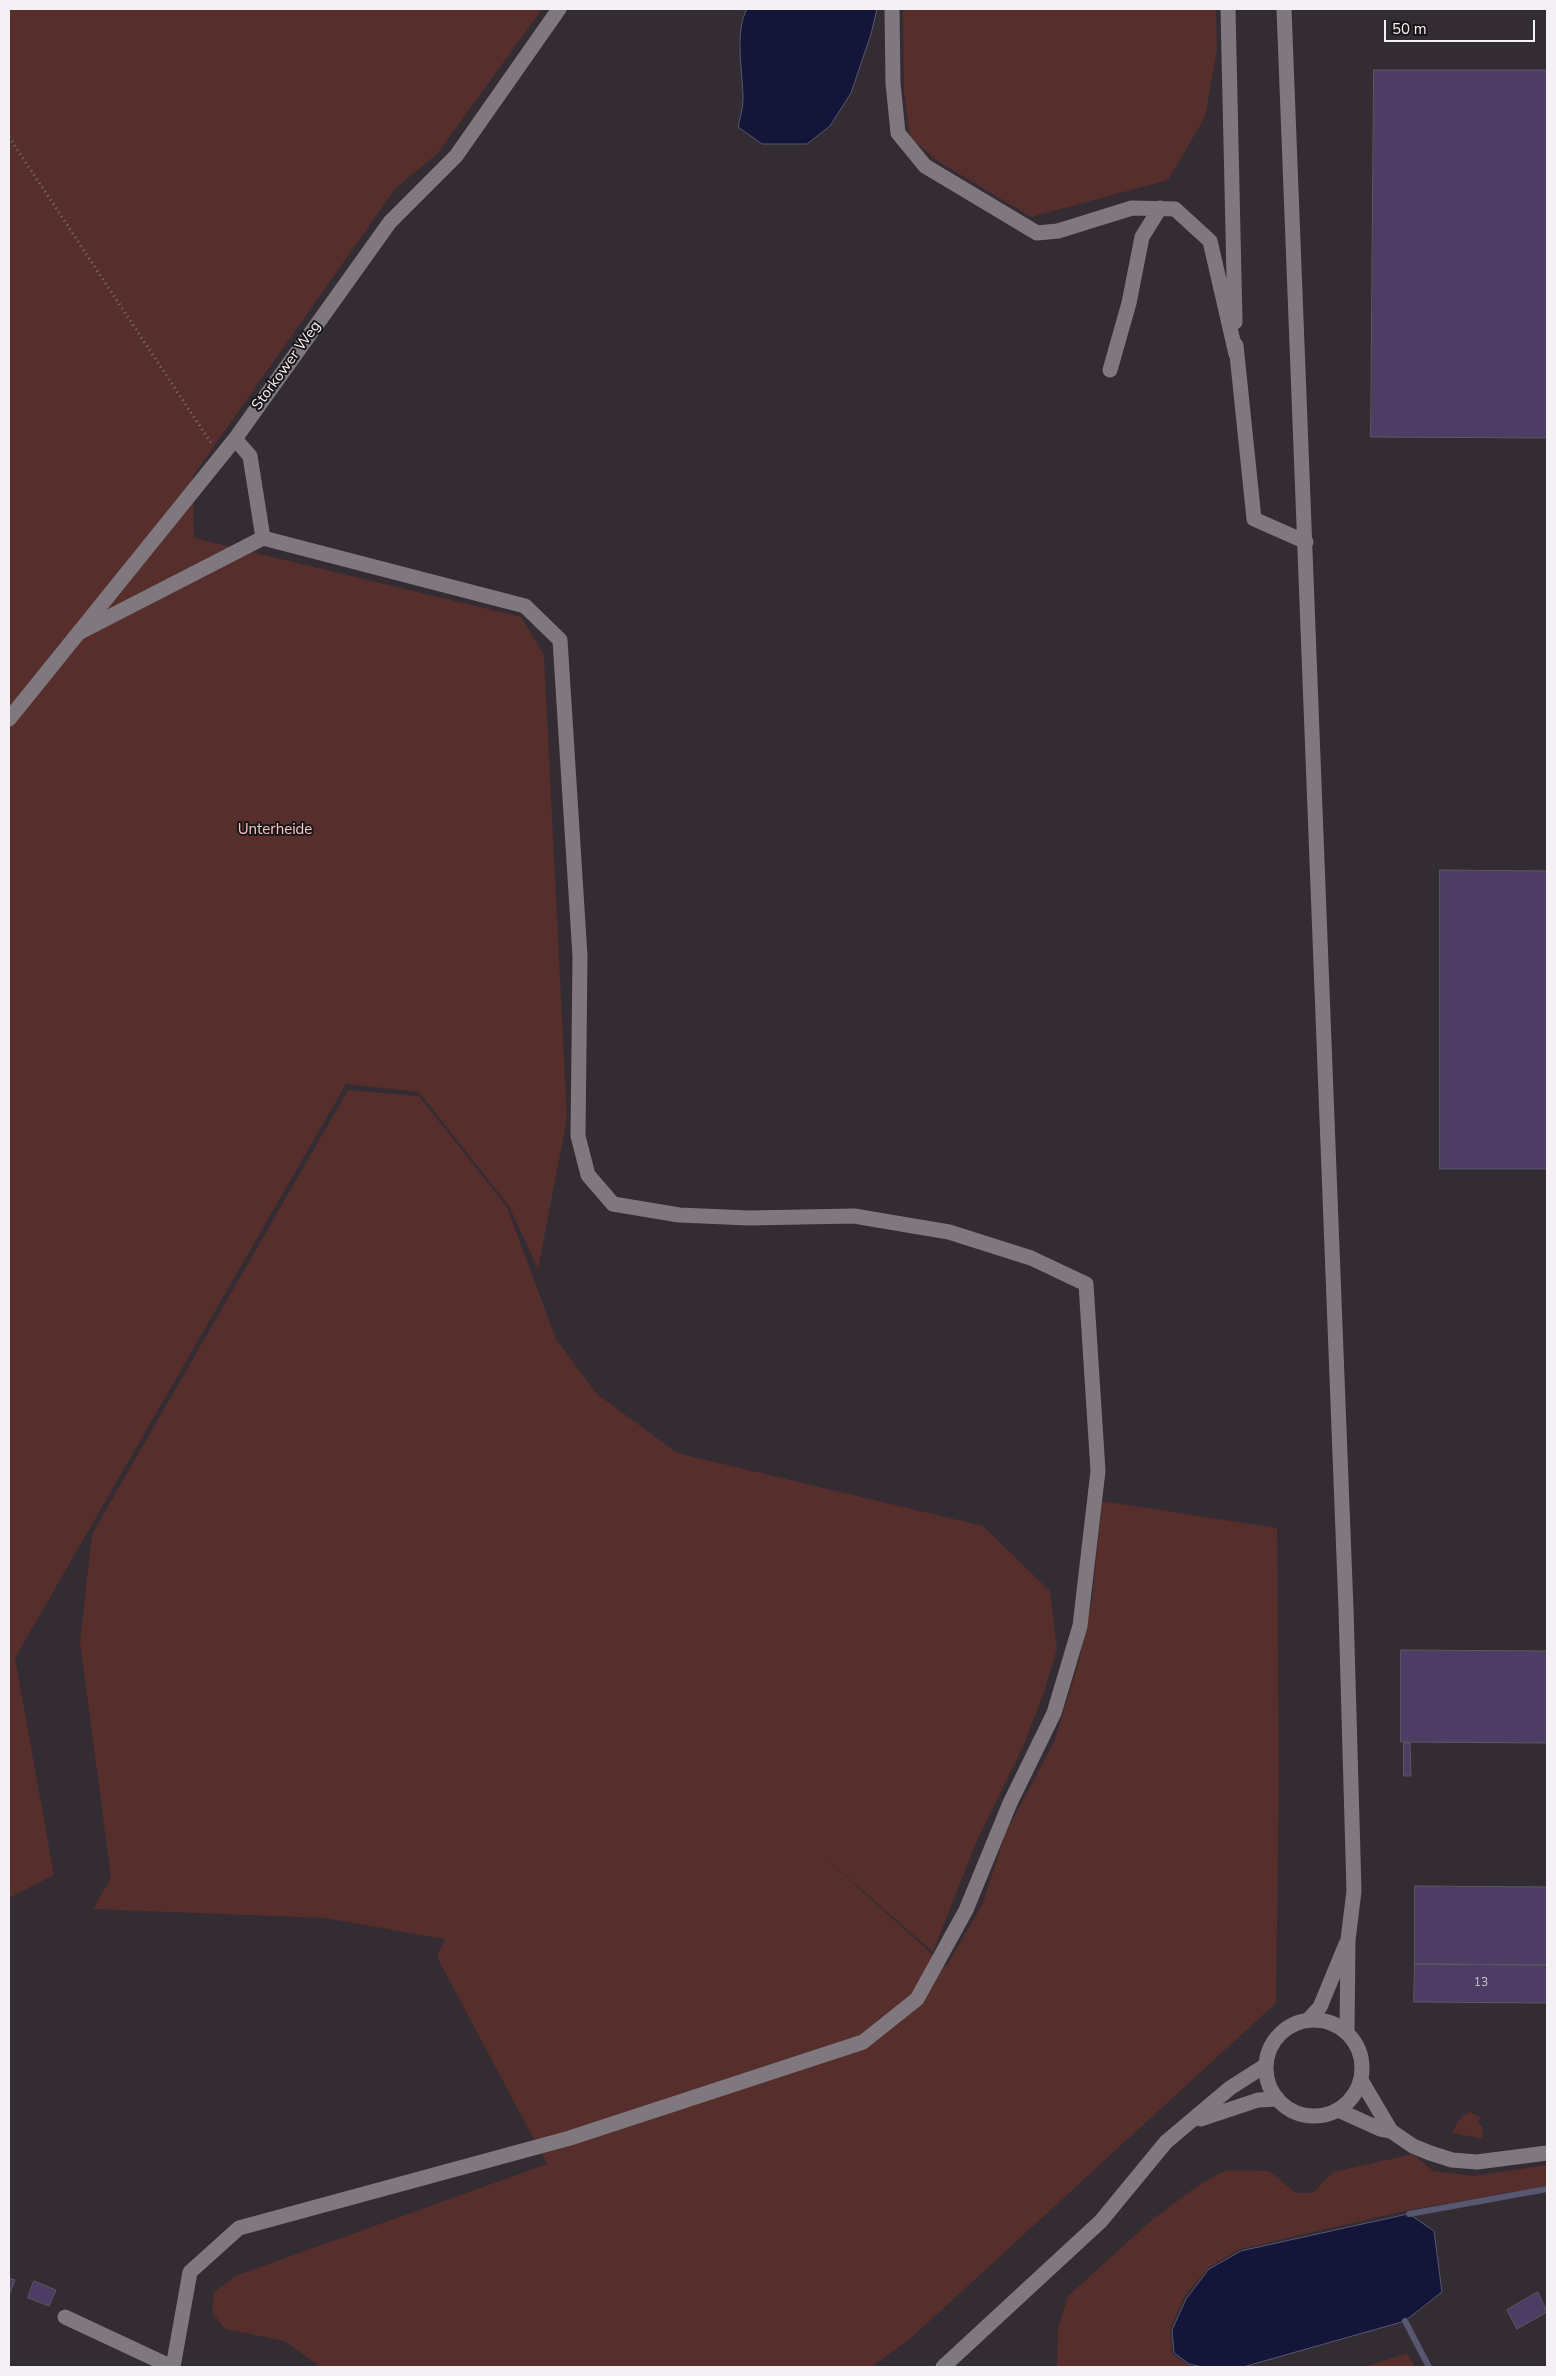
<!DOCTYPE html>
<html>
<head>
<meta charset="utf-8">
<style>
  body { margin:0 }
  #map { position:relative; width:1556px; height:2376px; overflow:hidden; background:#332c32; font-family:"Nunito Sans",sans-serif }
  canvas { display:block }
  .frame { position:absolute; inset:0; border:10px solid #f5f0f4; pointer-events:none }
  .scale { position:absolute; left:1384px; top:20px; width:151px; height:22px; box-sizing:border-box; border:2px solid #f5f0f4; border-top:0; padding-left:6px; font-size:15px; line-height:18px; white-space:nowrap; color:#f5f0f4; -webkit-text-stroke:4px #191618; paint-order:stroke }
</style>
</head>
<body>
<div id="map">
<canvas width="1556" height="2376"></canvas>
<div class="frame"></div>
<div class="scale">50 m</div>
</div>
<script>
const g = document.querySelector('canvas').getContext('2d');
g.lineJoin = 'round';
function fill(path, color) {
  g.fillStyle = color;
  g.fill(path, 'evenodd');
}
function trace(path, color, width, dash) {
  g.strokeStyle = color;
  g.lineWidth = width;
  g.lineCap = dash ? 'butt' : 'round';
  g.setLineDash(dash || []);
  g.stroke(path);
}
function drawText(font, color, halo, rows, align = 'center') {
  g.font = font + ' "Nunito Sans",sans-serif';
  g.lineWidth = 4;
  g.setLineDash([]);
  g.textBaseline = 'middle';
  g.strokeStyle = halo;
  g.fillStyle = color;
  for (const [text, x, y, turn = 0] of rows) {
    g.save();
    g.translate(x, y);
    g.rotate((+turn || 0) * Math.PI / 180);
    g.textAlign = isNaN(turn) ? turn : align;
    if (halo) g.strokeText(text, 0, 0);
    g.fillText(text, 0, 0);
    g.restore();
  }
}
const green = new Path2D(`
  M9 9H542L437 154 395 189 193 476 194 538 521 617 544 655 567 1119 538 1269 509 1206 419 1092 346 1084 15 1658 54 1875 9 1898Z
  M903 9H1216L1217 49 1205 117 1168 180 1031 217 936 160 910 137 904 93Z
  M348 1090 419 1096 507 1207 556 1339 597 1394 677 1453 983 1526 1050 1591 1057 1649 1045 1689 1024 1745 977 1840 933 1952 821 1854 946 1967 983 1903 1006 1832 1054 1742 1079 1661 1092 1600 1102 1501 1277 1528 1279 1776 1276 2003 910 2339 871 2367H321L284 2341 225 2329 212 2312 214 2292 235 2276 547 2164 437 1957 445 1939 325 1918 93 1909 111 1878 80 1642 92 1534Z
  M1470 2112 1482 2118 1477 2121 1484 2129H1482L1483 2139 1453 2133C1454 2125 1462 2115 1470 2112Z
  M1413 2154 1433 2171 1474 2176 1547 2165V2186L1409 2210 1240 2249 1209 2267 1184 2297 1170 2329 1172 2354 1192 2367H1057L1058 2328 1068 2296 1153 2219 1196 2187 1226 2170 1269 2171 1296 2193H1313L1333 2172Z
  M1407 2353 1415 2367H1365Z`);
const water = new Path2D(`
  M747 9H877L871 34 851 93 830 126 807 144H762L738 127C740 118 743 108 743 99 743 73 734 31 747 9Z
  M1409 2214 1434 2231 1442 2292 1405 2321 1243 2367H1203L1189 2364 1174 2353 1172 2330 1186 2299 1209 2269 1241 2251Z`);
const stream = new Path2D(`
  M1409 2214 1547 2189
  M1405 2321 1429 2367`);
const building = new Path2D(`
  M1374 70H1547V438L1371 437Z
  M1440 870 1547 871V1169H1440Z
  M1401 1650 1547 1651V1743L1401 1742Z
  M1404 1743H1410L1411 1776H1404Z
  M1415 1886 1547 1887V1965L1415 1964Z
  M1415 1964 1547 1965V2003L1414 2002Z
  M9 2278 15 2280 9 2295Z
  M34 2281 56 2290 49 2306 28 2298Z
  M1538 2292 1547 2312 1517 2329 1507 2310Z`);
const path = new Path2D(`
  M9 137 211 443`);
const minor = new Path2D(`
  M892 9 893 83 898 133 925 166 1037 233 1058 231 1132 208 1175 209 1210 241 1236 354
  M1228 9 1235 322
  M1284 9 1346 1609 1354 1891 1348 1940 1347 2032
  M1236 345 1254 519 1306 542
  M1110 370 1129 303 1142 237 1160 208
  M80 632 263 538 250 456 235 439
  M9 719 235 439 390 222 456 156 559 9
  M1308 2020 1320 2007 1346 1944
  M1266 2068a48 48 0 1 1 96 0a48 48 0 1 1-96 0Z
  M1361 2080 1391 2131
  M1338 2110 1380 2129 1391 2131 1413 2146 1430 2153 1452 2160 1477 2162 1547 2153
  M1201 2119 1258 2100 1277 2099
  M65 2317 172 2367
  M173 2367 190 2272 239 2228 570 2138 863 2042 917 1999 966 1910 1010 1803 1054 1713 1080 1626 1098 1471 1086 1284 1031 1258 949 1232 854 1216 749 1218 679 1215 613 1204 588 1175 578 1136 580 956 560 640 525 606 263 538
  M943 2367 1101 2221 1166 2142 1230 2088 1266 2065`);
const numberNames = [
  ["13",1481,1983]
];
const streetNames = [
  ["Storkower Weg",287,366,-54]
];
const parkNames = [
  ["Unterheide",275,830]
];
fill(green, '#562e2c');
fill(water, '#141639');
trace(water, '#585771', 1);
trace(stream, '#585771', 6);
fill(building, '#4d3d64');
trace(building, '#5c5961', 1);
trace(path, '#7a7479', 3, [1, 4]);
trace(minor, '#80787f', 15);
drawText('12px', '#cbc3d0', null, numberNames);
drawText('15px', '#f5f0f4', '#191618', streetNames);
drawText('15px', '#f9c6c2', '#191618', parkNames);
</script>
</body>
</html>
